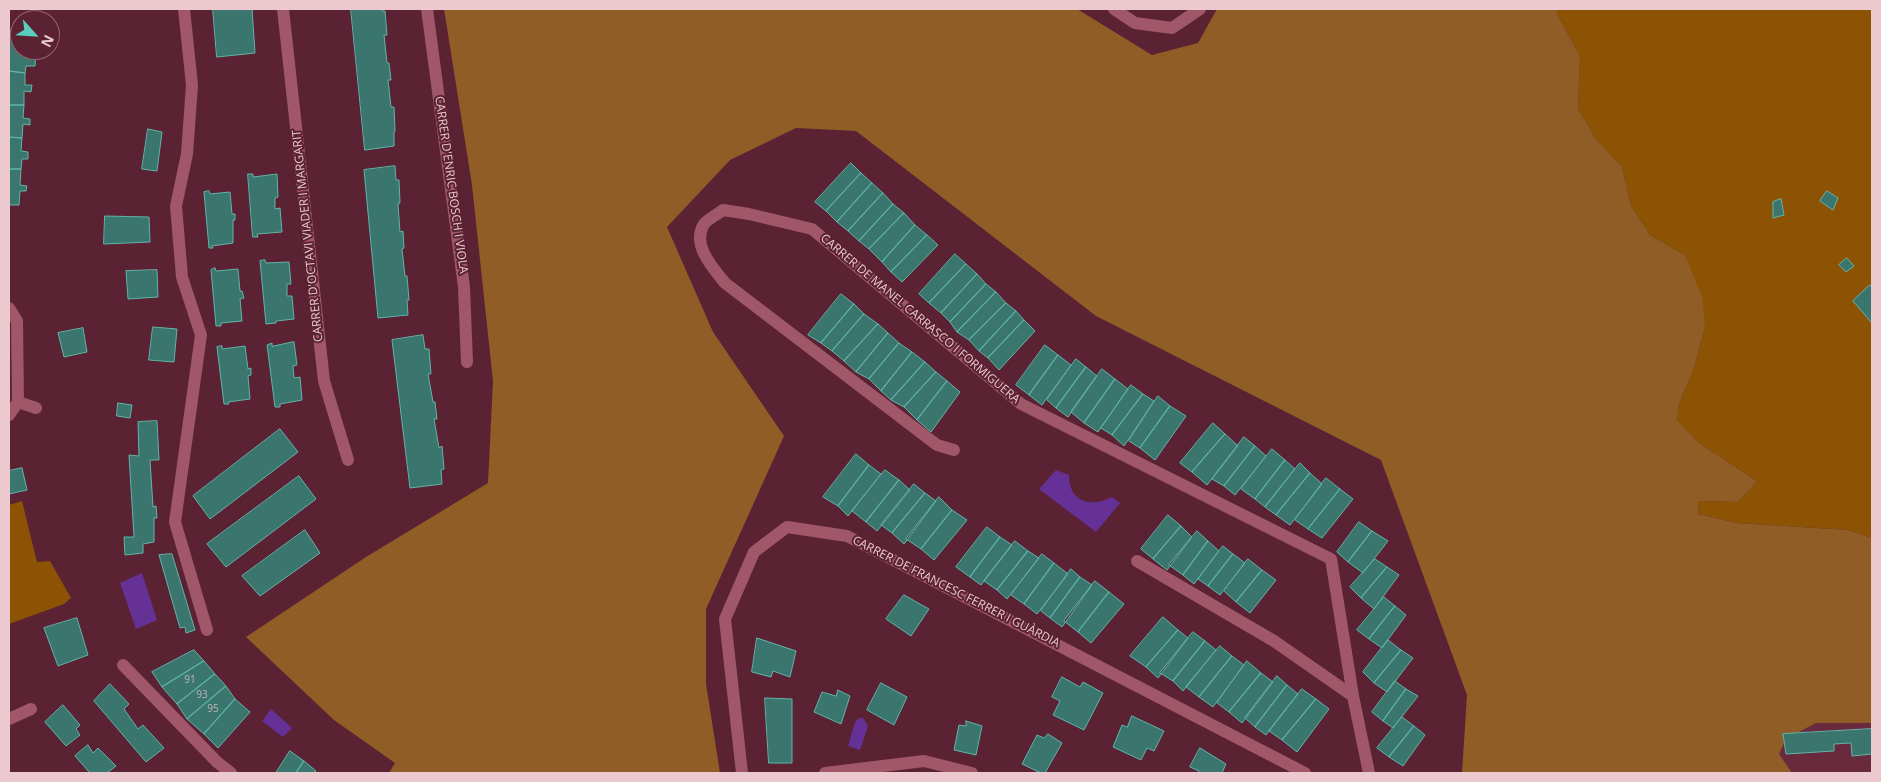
<!DOCTYPE html>
<html>
<head>
<meta charset="utf-8">
<style>
  body { margin:0 }
  #map { position:relative; width:1881px; height:782px; overflow:hidden; background:#5a2233; font-family:"Open Sans",sans-serif }
  canvas { display:block }
  .frame { position:absolute; inset:0; border:10px solid #ecc8cf; pointer-events:none }
  .north { position:absolute; left:10px; top:10px; width:50px; height:50px; box-sizing:border-box; background:#5a2233; border:1px solid #946471; border-radius:50%; rotate:116deg; font-size:14px; font-weight:700; line-height:20px; text-align:center; color:#ecc8cf }
  .north::after { content:''; display:block; margin:auto; width:18px; height:22px; background:#58cebf; clip-path:polygon(50% 0,100% 100%,50% 72%,0 100%) }
</style>
</head>
<body>
<div id="map">
<canvas width="1881" height="782"></canvas>
<div class="frame"></div>
<div class="north">N</div>
</div>
<script>
const g = document.querySelector('canvas').getContext('2d');
g.lineJoin = 'round';
function fill(path, color) {
  g.fillStyle = color;
  g.fill(path, 'evenodd');
}
function trace(path, color, width, dash) {
  g.strokeStyle = color;
  g.lineWidth = width;
  g.lineCap = dash ? 'butt' : 'round';
  g.setLineDash(dash || []);
  g.stroke(path);
}
function drawText(font, color, halo, rows, align = 'center') {
  g.font = font + ' "Open Sans",sans-serif';
  g.lineWidth = 4;
  g.setLineDash([]);
  g.textBaseline = 'middle';
  g.strokeStyle = halo;
  g.fillStyle = color;
  for (const [text, x, y, turn = 0] of rows) {
    g.save();
    g.translate(x, y);
    g.rotate((+turn || 0) * Math.PI / 180);
    g.textAlign = isNaN(turn) ? turn : align;
    if (halo) g.strokeText(text, 0, 0);
    g.fillText(text, 0, 0);
    g.restore();
  }
}
const built = new Path2D(`
  M1816 723H1872V773H1792L1779 754 1786 739Z`);
const green = new Path2D(`
  M1557 9H1872V538L1848 530 1737 523 1698 514 1699 501 1738 502 1757 481 1699 443 1677 420 1679 404 1694 368 1705 327 1685 255 1650 235 1631 206 1622 167 1596 139 1578 108 1580 56 1557 14Z
  M22 501 37 562 50 561 71 598 64 604 9 624V505Z`);
const forest = new Path2D(`
  M444 9H1077L1152 55 1198 43 1217 9H1557V14L1580 56 1578 108 1596 139 1622 167 1631 206 1650 235 1685 255 1702 297 1705 327 1694 368 1679 404 1677 420 1699 443 1757 481 1738 502 1699 501 1698 514 1737 523 1848 530 1872 538V723H1816L1786 739 1779 754 1792 773H1462L1467 695 1381 460 1096 316 856 131 796 128 730 160 667 227 713 332 784 436 706 609V684L720 773H389L395 763 334 720 246 637 366 557 488 483 493 381 472 185Z`);
const water = new Path2D(`
  M1056 470 1069 475C1069 502 1090 508 1112 497L1120 503 1096 532 1039 489Z
  M142 573 157 620 136 629 120 583Z
  M271 709 292 728 283 737 262 721Z
  M859 718H863L868 726 860 750 848 746 855 722Z`);
const building = new Path2D(`
  M213 9H252L255 53 217 57Z
  M351 9H382V11H385L387 35H384L387 63H389L391 80H388L391 107H394L395 131 394 132V146L365 150Z
  M9 30H20V50H36L35 66H26L25 73 9 71Z
  M9 71 25 73V85H32L31 92 24 91V105H9Z
  M9 105H24L23 118 30 119V125L23 124 22 138 9 137Z
  M148 129 162 132 157 171 142 169Z
  M9 137 22 138 21 151 28 152V159H22L21 169H9Z
  M851 163 861 173 826 211 815 202Z
  M395 166 396 180H399L400 203 398 204 400 232 403 231 404 248 402 249 405 276H407L409 300H407L408 315 378 318 364 170Z
  M9 169H21L20 185 27 186 26 191H20L19 205H9Z
  M861 173 872 183 837 222 826 211Z
  M248 174H253V177L277 174 278 197 275 198V209L280 208 282 232 257 234 258 237H253Z
  M872 183 883 193 848 231 837 222Z
  M209 191 210 194 230 192 232 214H235V220H233V243L212 246 213 248H209L204 192Z
  M1827 191 1838 198 1833 210 1820 201Z
  M883 193 893 204 859 241 848 231Z
  M1781 199 1784 215 1773 218V202Z
  M893 204 904 213 869 249 859 241Z
  M904 213 915 225 882 262 869 249Z
  M105 216 149 217 150 242 104 244Z
  M915 225 927 235 891 272 882 262Z
  M927 235 938 245 902 282 891 272Z
  M955 254 966 264 929 303 919 294Z
  M1847 258 1854 266 1846 272 1839 265Z
  M265 260 266 263 289 262 291 284H287V296H292L294 319 276 321V323L266 324 260 261Z
  M966 264 977 274 941 313 929 303Z
  M215 268 216 271 238 269 240 291H242L244 298 240 299 242 321 221 323V326H216L211 270Z
  M157 270 158 297 128 299 126 271Z
  M977 274 986 284 950 322 941 313Z
  M986 284 996 292 957 332 950 322Z
  M1870 285 1872 287V323L1853 301Z
  M996 292 1006 303 969 340 957 332Z
  M841 294 854 304 821 343 808 335Z
  M1006 303 1016 311 979 351 969 340Z
  M854 304 864 314 832 351 821 343Z
  M1016 311 1024 320 988 358 979 351Z
  M864 314 878 324 844 361 832 351Z
  M1024 320 1035 331 999 370 988 358Z
  M878 324 888 333 856 372 844 361Z
  M153 327 177 329 174 362 149 360Z
  M83 328 87 352 64 357 58 333Z
  M888 333 899 343 869 379 856 372Z
  M423 335 425 349H429L431 374H428L433 402H435L437 419H434L439 448 442 446 444 469 441 470 442 484 410 488 392 340Z
  M294 342 297 365 293 366 294 378 300 377 302 400 280 404V407H275L267 345 272 343V346Z
  M899 343 912 352 881 391 869 379Z
  M1045 345 1058 355 1029 395 1016 385Z
  M222 346V349L245 346 248 369 251 368V375L248 376 250 399 228 402 229 404H224L217 347Z
  M912 352 925 362 891 400 881 391Z
  M1058 355 1071 365 1042 405 1029 395Z
  M1076 359 1086 367 1056 408 1047 400Z
  M925 362 936 372 904 407 891 400Z
  M1086 367 1097 376 1068 417 1056 408Z
  M1102 369 1115 379 1084 423 1071 412Z
  M936 372 947 381 917 420 904 407Z
  M1115 379 1128 389 1098 432 1084 423Z
  M947 381 960 392 931 432 917 420Z
  M1131 385 1143 394 1112 435 1101 428Z
  M1143 394 1154 401 1124 446 1112 435Z
  M1158 396 1170 406 1140 448 1129 441Z
  M118 403 132 405 130 418 117 416Z
  M1170 406 1186 416 1155 460 1140 448Z
  M157 421 159 460H150L153 507 156 506 157 518H154V542L143 544V553L125 555 124 537H134L129 455 139 456 138 422Z
  M1213 423 1225 434 1192 472 1180 463Z
  M280 429 298 452 210 519 193 496Z
  M1225 434 1238 446 1207 485 1192 472Z
  M1244 437 1255 446 1224 486 1212 479Z
  M1255 446 1266 456 1235 495 1224 486Z
  M1272 449 1285 460 1255 499 1241 489Z
  M856 454 869 465 838 506 823 497Z
  M1285 460 1295 469 1265 507 1255 499Z
  M1300 463 1310 473 1276 515 1265 507Z
  M869 465 881 474 848 516 838 506Z
  M22 468 27 490 9 494V471Z
  M885 470 899 480 866 522 852 511Z
  M1310 473 1322 484 1290 525 1276 515Z
  M299 476 316 499 226 567 207 544Z
  M1326 478 1340 489 1308 529 1295 520Z
  M899 480 910 490 877 531 866 522Z
  M914 484 925 493 892 533 881 525Z
  M1340 489 1353 499 1322 538 1308 529Z
  M925 493 936 501 904 544 892 533Z
  M939 497 952 510 921 549 906 539Z
  M952 510 967 520 934 560 921 549Z
  M1168 515 1181 526 1153 559 1141 549Z
  M1359 522 1372 531 1348 562 1337 552Z
  M1181 526 1192 537 1167 570 1153 559Z
  M987 527 1000 537 970 577 956 567Z
  M305 530 320 553 260 596 242 576Z
  M1197 531 1208 541 1183 575 1169 565Z
  M1372 531 1388 541 1363 573 1348 562Z
  M1000 537 1012 545 981 585 970 577Z
  M1015 541 1028 551 997 590 984 581Z
  M1208 541 1219 551 1194 584 1183 575Z
  M1223 546 1233 554 1208 586 1198 579Z
  M1028 551 1039 558 1007 599 997 590Z
  M172 554 195 630 186 633 185 627 180 628 159 555Z
  M1042 554 1054 563 1024 604 1011 595Z
  M1233 554 1245 563 1220 595 1208 586Z
  M1248 559 1262 570 1236 602 1224 591Z
  M1375 559 1387 567 1361 598 1350 587Z
  M1054 563 1068 574 1037 614 1024 604Z
  M1387 567 1399 575 1374 609 1361 598Z
  M1071 569 1080 577 1050 618 1041 611Z
  M1262 570 1276 580 1250 613 1236 602Z
  M1080 577 1092 585 1062 627 1050 618Z
  M1095 581 1109 592 1078 632 1064 621Z
  M1109 592 1124 604 1091 643 1078 632Z
  M904 595 929 609 911 636 886 619Z
  M1384 597 1395 606 1369 639 1357 630Z
  M1395 606 1406 615 1382 648 1369 639Z
  M1163 617 1178 630 1146 667 1130 656Z
  M77 618 88 655 58 666 44 628Z
  M1178 630 1188 638 1158 678 1146 667Z
  M1193 632 1205 641 1173 681 1160 673Z
  M757 638 796 651 790 677 773 671 771 677 752 672Z
  M1388 640 1401 650 1374 683 1363 672Z
  M1205 641 1216 650 1183 691 1173 681Z
  M1220 646 1232 656 1199 697 1186 687Z
  M194 650 204 661 162 687 152 672Z
  M1401 650 1413 658 1387 692 1374 683Z
  M1232 656 1244 665 1213 707 1199 697Z
  M204 661 215 674 177 704 162 687Z
  M1247 661 1261 673 1229 712 1217 703Z
  M1261 673 1273 682 1242 723 1229 712Z
  M215 674 226 686 187 719 177 704Z
  M1277 676 1287 685 1255 727 1245 718Z
  M1062 677 1080 687 1083 682 1103 693 1084 730 1053 715 1060 701 1052 697Z
  M1395 681 1406 689 1383 721 1372 712Z
  M881 683 907 697 894 725 867 710Z
  M110 684 129 704 124 709 138 729 143 725 164 748 146 762 94 701Z
  M1287 685 1298 694 1266 735 1255 727Z
  M226 686 235 699 204 734 187 719Z
  M1302 689 1316 699 1282 740 1269 731Z
  M1406 689 1418 696 1393 728 1383 721Z
  M838 690 850 696 841 724 814 712 822 692 836 696Z
  M765 698 792 699V763H769Z
  M235 699 250 712 218 748 204 734Z
  M1316 699 1329 709 1297 752 1282 740Z
  M63 705 80 725 76 729 80 735 66 746 45 722Z
  M1132 716 1164 731 1154 751 1147 748 1141 760 1113 747 1122 725 1127 727Z
  M1402 717 1414 726 1389 757 1377 748Z
  M966 721 982 726 976 755 954 750 959 725 966 726Z
  M1414 726 1425 735 1403 766 1389 757Z
  M1872 729V754L1852 756 1851 743 1834 744V751L1786 754 1783 734Z
  M1048 734 1062 743 1045 773H1041L1022 764 1037 735 1044 738Z
  M88 745 93 753 98 748 116 766 107 773H90L75 756Z
  M1200 748 1226 764 1222 773H1198L1199 771 1190 767Z
  M290 751 304 761 296 773H276Z
  M304 761 316 771 314 773H296Z`);
const minor = new Path2D(`
  M184 9 192 85 187 154 176 206 182 277 201 335 175 522 207 630
  M283 9 324 381 348 460
  M427 9 464 287 467 362
  M1114 9 1135 23 1172 28 1200 9
  M9 308 17 321 18 402 9 415
  M18 402 36 408
  M954 450 937 445 725 283C713 268 691 245 704 224 708 219 718 214 723 210L749 214 812 229 1021 404 1331 559 1353 696 1369 773
  M1137 561 1274 641 1353 696
  M123 665 217 762 231 773
  M9 719 31 709
  M742 773 725 619 754 552 787 527 847 536 1305 773
  M825 773 924 761 972 773`);
const numberNames = [
  ["91",190,680],
  ["93",202,695],
  ["95",213,709]
];
const streetNames = [
  ["CARRER D'ENRIC BOSCH I VIOLA",451,185,82],
  ["CARRER D'OCTAVI VIADER I MARGARIT",308,236,-96],
  ["CARRER DE MANEL CARRASCO I FORMIGUERA",920,319,40],
  ["CARRER DE FRANCESC FERRER I GUÀRDIA",956,592,27]
];
fill(built, '#6a2a3d');
fill(green, '#8d5304');
fill(forest, '#905d27');
fill(water, '#653196');
fill(building, '#3a766e');
trace(building, '#60b5a9', 1);
trace(minor, '#a0576a', 12);
drawText('10px', '#c0b4b7', null, numberNames);
drawText('12px', '#ecc8cf', '#5a2233', streetNames);
</script>
</body>
</html>
